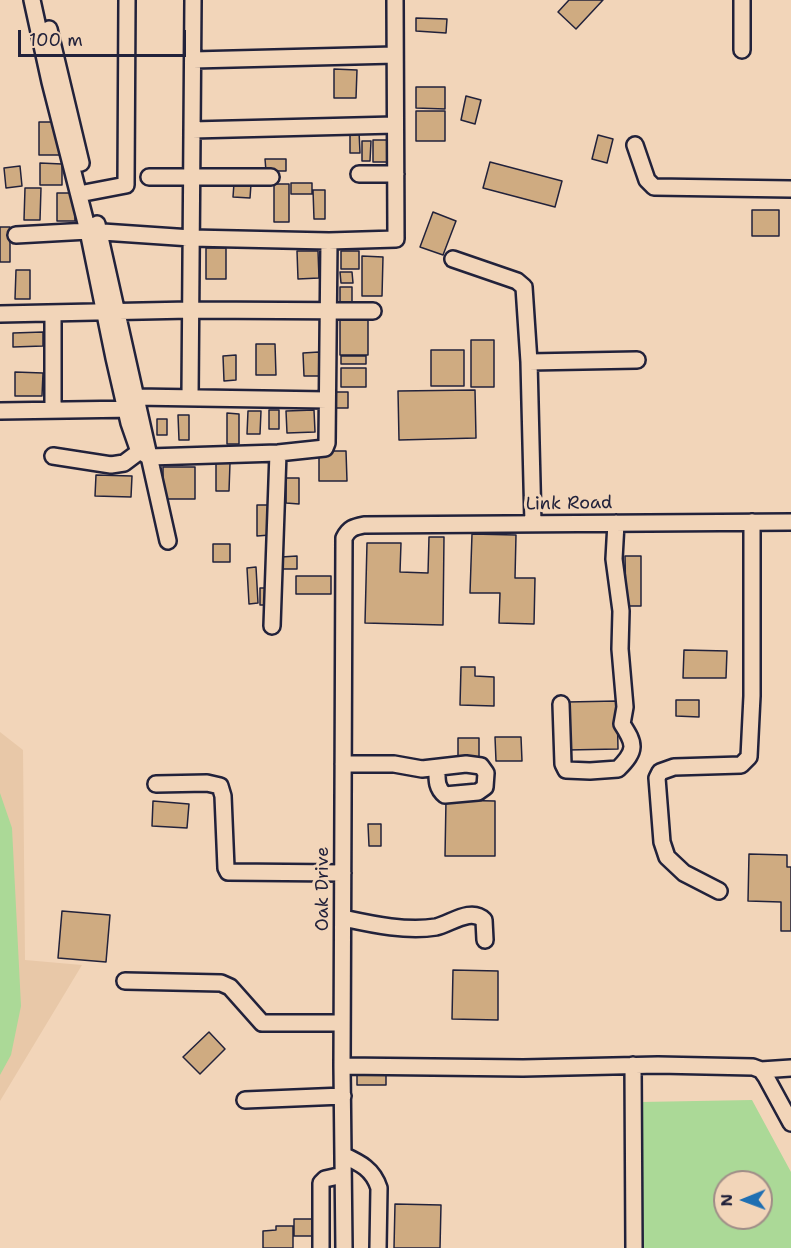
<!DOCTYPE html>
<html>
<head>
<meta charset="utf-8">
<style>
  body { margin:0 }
  #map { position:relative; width:791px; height:1248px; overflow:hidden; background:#f2d5b9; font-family:"Shantell Sans",sans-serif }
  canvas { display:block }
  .north { position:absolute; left:713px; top:1170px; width:60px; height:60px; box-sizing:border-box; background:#f2d5b9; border:2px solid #9f8d87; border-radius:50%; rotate:269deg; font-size:16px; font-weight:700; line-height:24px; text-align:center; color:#22223b }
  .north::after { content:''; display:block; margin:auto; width:21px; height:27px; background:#1f6fb2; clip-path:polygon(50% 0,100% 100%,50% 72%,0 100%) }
  .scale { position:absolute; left:18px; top:30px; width:168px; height:27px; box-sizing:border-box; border:3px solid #22223b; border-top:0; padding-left:8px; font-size:18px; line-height:21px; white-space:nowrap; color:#22223b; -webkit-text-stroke:4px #f2d5b9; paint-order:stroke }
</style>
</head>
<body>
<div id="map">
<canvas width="791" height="1248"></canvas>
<div class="north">N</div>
<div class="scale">100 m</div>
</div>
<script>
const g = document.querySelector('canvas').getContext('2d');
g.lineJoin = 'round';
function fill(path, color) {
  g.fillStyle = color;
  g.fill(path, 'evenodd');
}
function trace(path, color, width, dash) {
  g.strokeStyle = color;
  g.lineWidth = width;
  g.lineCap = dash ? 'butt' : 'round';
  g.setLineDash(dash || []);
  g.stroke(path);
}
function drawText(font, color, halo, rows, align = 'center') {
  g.font = font + ' "Shantell Sans",sans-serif';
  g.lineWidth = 6;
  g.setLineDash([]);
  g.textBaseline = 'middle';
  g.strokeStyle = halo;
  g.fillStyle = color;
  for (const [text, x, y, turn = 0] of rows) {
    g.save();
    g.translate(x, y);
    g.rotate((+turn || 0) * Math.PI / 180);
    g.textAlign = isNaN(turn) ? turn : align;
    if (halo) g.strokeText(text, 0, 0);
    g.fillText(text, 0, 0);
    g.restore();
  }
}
const built = new Path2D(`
  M0 732 23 750 25 960 82 965 0 1101Z`);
const green = new Path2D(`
  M0 793 12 828 21 1006 11 1055 0 1075Z
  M752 1100 791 1172V1248H642L641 1102ZM725 1182H761V1218H725Z`);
const building = new Path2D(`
  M569 0H603L576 29 558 12Z
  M416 18 447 19 446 33 416 31Z
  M334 69 357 70 356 98H334Z
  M416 87H445V109L416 108Z
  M466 96 481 100 475 124 461 120Z
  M416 111H445V141H416Z
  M39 122H60V155H39Z
  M350 131H359L360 153H350Z
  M598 135 613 139 607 163 592 159Z
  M373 140H393L392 162H373Z
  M362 141H371L370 161H362Z
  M265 159H286V171H266Z
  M490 162 562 181 555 207 483 188Z
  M40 163 62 164V185H40Z
  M20 166 22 186 6 188 4 168Z
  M234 183 251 184 250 198 233 197Z
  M291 183H312V194H291Z
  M274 184H289V222H274Z
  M25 188H41L40 220H24Z
  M313 190H325V219H314Z
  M57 193H75V221H57Z
  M752 210H779V236H752Z
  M433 212 456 221 443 255 420 247Z
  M0 227H10V262H0Z
  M206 248H226V279H206Z
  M297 251H318L319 278 298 279Z
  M341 251H359V269H341Z
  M362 256 383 257 382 296H362Z
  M16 270H30V299H15Z
  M340 272H352L353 283H341Z
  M340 287H352V303H340Z
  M340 314H368V355H340Z
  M43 332V346L13 347V333Z
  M471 340H494V387H471Z
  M256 344H275L276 375H256Z
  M431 350H464V386H431Z
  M319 352V376H304L303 353Z
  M236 355V380L224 381 223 356Z
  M341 356H366V364H341Z
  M341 368H366V387H341Z
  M15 372 43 373 42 396H15Z
  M475 390 476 438 399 440 398 391Z
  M331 392H348V408H332Z
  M269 410H279V429H269Z
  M314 410 315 432 287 433 286 411Z
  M248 411H261L260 434H247Z
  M227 413 239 414V444H227Z
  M178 415H189V440H179Z
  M157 419H167V435H157Z
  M319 451H346L347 481H319Z
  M216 463H230L229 491H216Z
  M163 467H195V499H163Z
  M96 475 132 476 131 497 95 496Z
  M286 478H299V504L286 503Z
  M257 505H269L270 535 257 536Z
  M472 534 516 535 515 578H535L534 624 499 623 500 593H470Z
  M429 537H444L443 625 365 623 367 543H401L400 572 428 573Z
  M213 544H230V562H213Z
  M297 556V569H281V557Z
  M625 556H641V606H626Z
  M256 567 258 603 249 604 247 568Z
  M296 576H331V594H296Z
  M260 588H269V605H260Z
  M684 650 727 651 726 678H683Z
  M461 667H475V676L494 677V706L460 705Z
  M676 700H699V717L676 716Z
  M617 701 618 749 567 750V702Z
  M495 737H521L522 761H496Z
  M458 738H479V759H458Z
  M446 800 495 801V856H445Z
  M153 801 189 804 187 828 152 826Z
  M368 824H381V846H369Z
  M749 854 787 855V867H791V931H781V902L748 901Z
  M62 911 110 915 106 962 58 958Z
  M453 970 498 971V1020L452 1019Z
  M209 1032 225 1049 200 1074 183 1057Z
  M386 1073V1085H357V1074Z
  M395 1204 441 1205 440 1248H394Z
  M294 1219H319V1236H294Z
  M276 1226H293V1248H263V1231L276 1230Z`);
const minor = new Path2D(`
  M32 0 50 82 88 231 114 358 129 423 137 446 140 451 149 457 278 453 325 448 327 443 329 241
  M742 0V50
  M49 29 81 163
  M193 60 395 55
  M192 130 395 125
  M635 145 647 180 654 187 791 189
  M359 174H396
  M149 177H271
  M79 194 126 185 127 0
  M97 224 168 541
  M16 235 88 231 191 238 329 241 396 239 395 0
  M453 259 517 281 524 287 529 362 533 524
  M53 313V410
  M0 314 190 310 373 311
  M529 362 637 360
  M135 397 327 400
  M190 397 193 0
  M0 411 135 409
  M53 456 111 465 124 463 140 451
  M272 626 278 453
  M561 704 563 764 566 770 590 771 618 769C637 750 635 744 622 724L625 707 620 649 621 611 614 559 616 523
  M343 764H394L422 769 466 764 481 766 486 773 485 787 478 792 445 795C436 788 437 779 437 768
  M156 784 207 783 220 786 223 796 226 868 228 872 343 873
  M719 891 684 873 667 857 662 842 657 778 660 772 674 767 741 765 749 757 752 696V522
  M343 918C371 924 406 932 436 927 450 924 471 907 484 920L485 940
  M125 981 221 983 230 987 262 1023H342
  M633 1065 634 1248
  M342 1066 523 1068 658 1065 753 1067 761 1070 766 1077 791 1123
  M761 1070 791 1068
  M245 1100 343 1096
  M343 1155C360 1163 373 1169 379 1188L378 1248
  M321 1248V1183L325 1179 343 1175
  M344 1248 342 1066 344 538C349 528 354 527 364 525L791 522`);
const streetNames = [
  ["Link Road",569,504,-1],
  ["Oak Drive",323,889,-90]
];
fill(built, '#e8c8a8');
fill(green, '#abd997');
fill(building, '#cfab81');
trace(building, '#22223b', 1.5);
trace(minor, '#22223b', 20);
trace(minor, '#f2d5b9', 15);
drawText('18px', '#22223b', '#f2d5b9', streetNames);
</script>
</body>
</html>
